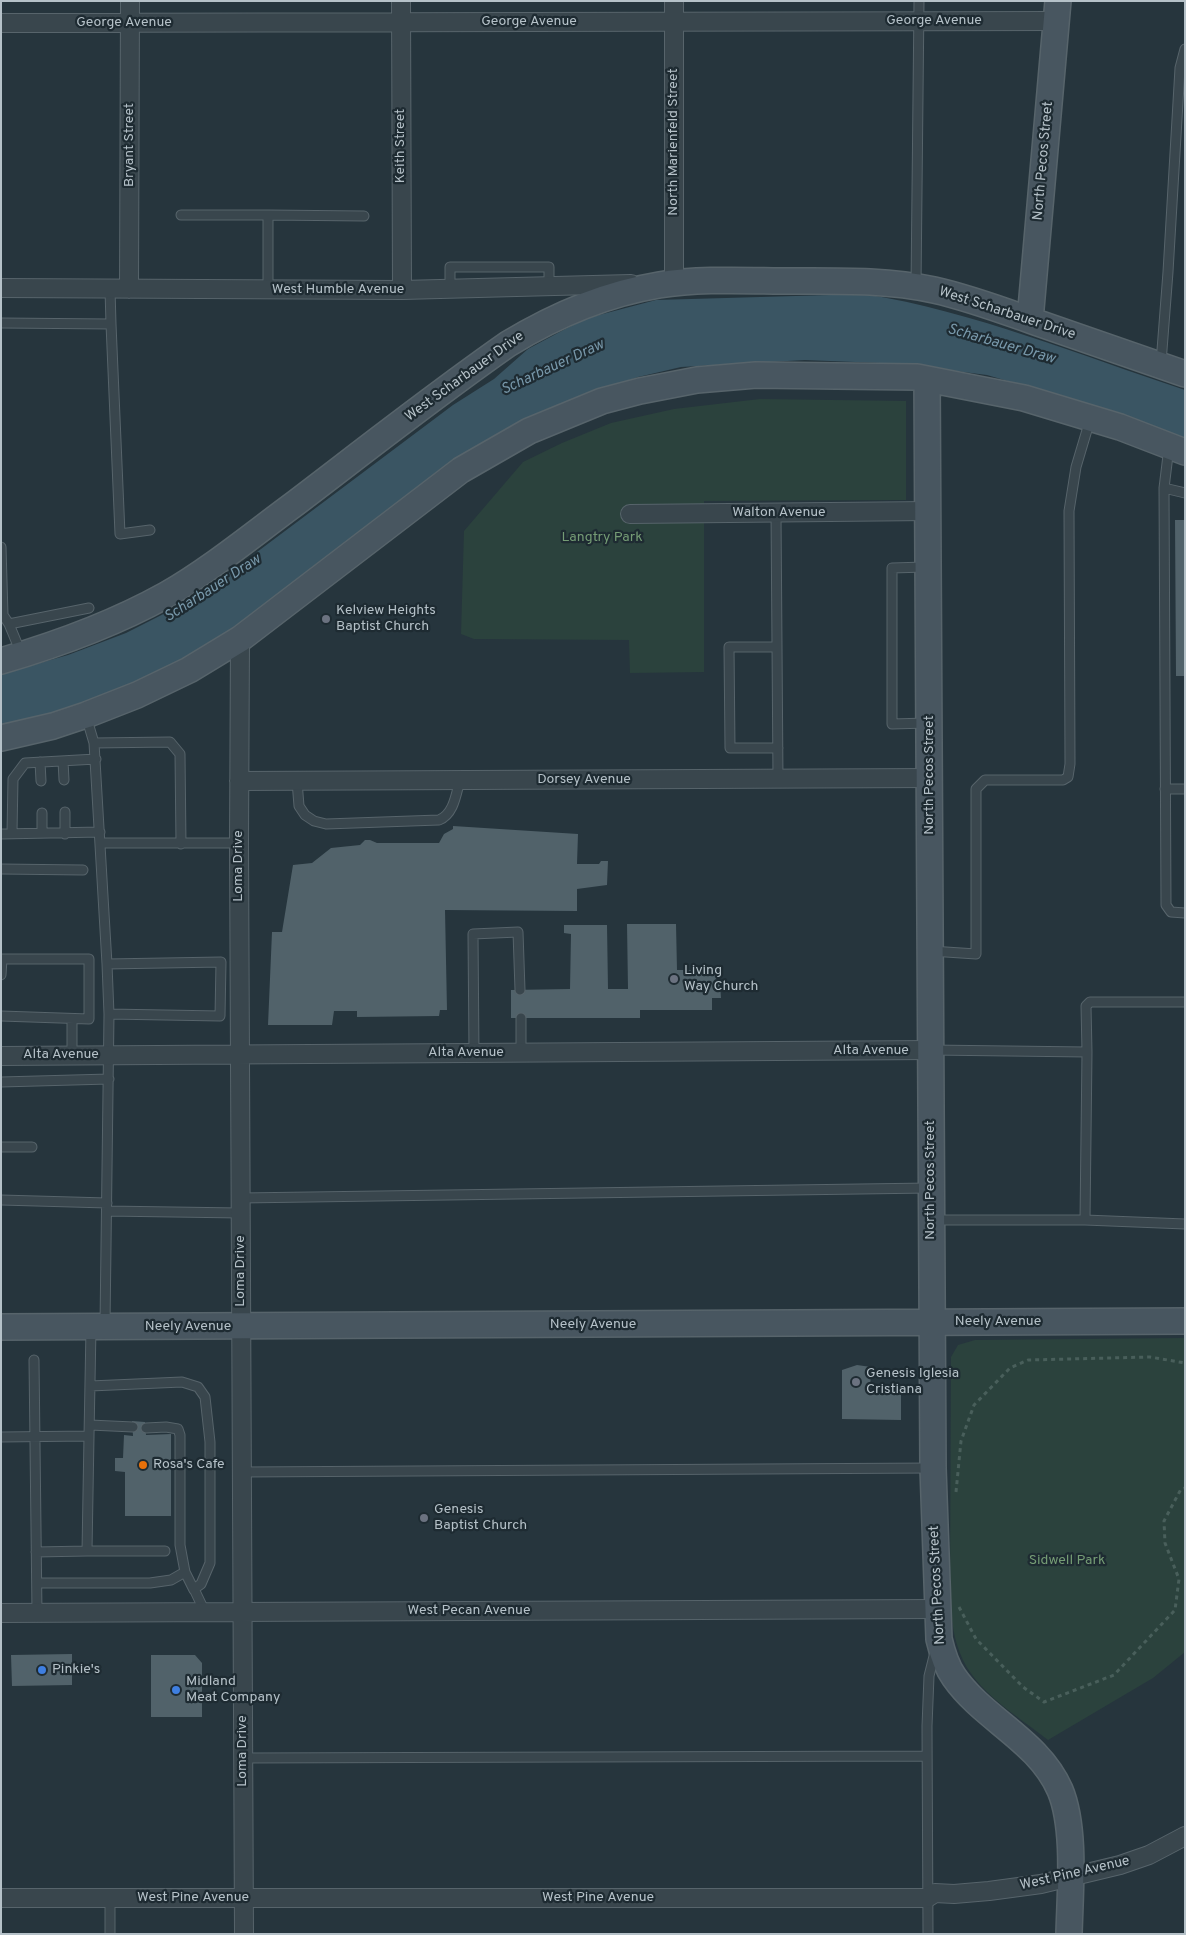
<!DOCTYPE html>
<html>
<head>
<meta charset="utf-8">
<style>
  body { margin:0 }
  #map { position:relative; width:1186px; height:1935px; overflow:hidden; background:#26353d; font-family:Overpass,sans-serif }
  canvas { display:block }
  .frame { position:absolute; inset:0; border:2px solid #b5c1c8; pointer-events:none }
</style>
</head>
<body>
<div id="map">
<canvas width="1186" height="1935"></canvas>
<div class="frame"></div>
</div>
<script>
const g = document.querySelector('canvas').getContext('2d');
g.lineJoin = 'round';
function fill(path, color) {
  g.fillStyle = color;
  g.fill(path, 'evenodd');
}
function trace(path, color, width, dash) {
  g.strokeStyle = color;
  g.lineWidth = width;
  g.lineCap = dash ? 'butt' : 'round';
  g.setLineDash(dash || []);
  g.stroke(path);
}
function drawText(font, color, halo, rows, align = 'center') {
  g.font = font + ' Overpass,sans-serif';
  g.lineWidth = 4.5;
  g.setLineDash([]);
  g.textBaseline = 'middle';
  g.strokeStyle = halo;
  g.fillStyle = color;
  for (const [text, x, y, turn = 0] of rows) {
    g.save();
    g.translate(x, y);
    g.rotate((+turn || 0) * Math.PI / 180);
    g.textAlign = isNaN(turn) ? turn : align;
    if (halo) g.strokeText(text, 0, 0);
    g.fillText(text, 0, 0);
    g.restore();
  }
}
const green = new Path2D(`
  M760 399 906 401V500L704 501V672L630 673 629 640 474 639 461 634 464 531 523 462 562 443 611 423 674 409Z
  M1185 1338V1652L1153 1678 1048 1740C1018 1716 974 1691 960 1653 952 1633 951 1613 950 1592L951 1357 958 1345 975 1340Z`);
const water = new Path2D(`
  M865 294C975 312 1079 355 1185 390V441L1069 399 987 375 940 369 880 363 805 360 681 367 638 377 591 394 489 440 439 470 370 525 316 564 237 630 140 682 35 719 1 726V674L68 655 126 633 197 597 453 405 494 379 528 349 584 319 656 300Z`);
const building = new Path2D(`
  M1175 520H1185V676H1176Z
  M453 826 578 834 577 864H599L601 861H608L607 885 577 889V911L445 910 447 1010H440L439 1016 357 1017V1011H334L332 1025H268L272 932H282L293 865 312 863 331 848 360 845 365 840H370L377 843H439L444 834 453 829Z
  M627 924H676L677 970H719L721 998H712V1010H640V1018H511V990L570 989 571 934 564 933V925H607L608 989H628Z
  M857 1365 871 1367 870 1394H901V1420L842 1419V1370Z
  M132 1421 145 1422 146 1435 171 1434V1516H125V1472L115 1471V1458H123L124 1435 133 1436Z
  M72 1654V1685L12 1686 11 1655Z
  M151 1655H195L202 1663V1717H151Z`);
const path = new Path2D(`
  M956 1492 961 1441 974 1405 1010 1368 1028 1360 1150 1357 1185 1363
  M959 1607 976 1639 1023 1687 1044 1702 1114 1675 1175 1610 1179 1579 1165 1543 1164 1521 1181 1489 1185 1488`);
const lane = new Path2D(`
  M181 215H268V289
  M268 215 364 216
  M916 286 919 1
  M450 289V267H549V286
  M1 323 111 324 110 289
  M111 324 120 534 150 530
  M1161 363 1168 272 1180 68 1185 49
  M1164 488 1169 447
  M1185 493 1164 488 1166 905 1171 912 1185 913
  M776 513 778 779
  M1 547 3 615 9 624 21 653
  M925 567 892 568V724L927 723
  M9 624 89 608
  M777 647H729L730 748H778
  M86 716 94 743 170 742 180 754 181 844
  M94 743 107 964 109 1014 105 1324
  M63 761 64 780
  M40 762 41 781
  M297 781 299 806 305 815 314 821 326 824 439 820C454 814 456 794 460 780
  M1165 789H1185
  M65 812V834
  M42 813V833
  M12 833 13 779 25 763 96 759
  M1 834 100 832
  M101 843H239
  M1 869 83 870
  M931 951 976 954V789L985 780H1063L1068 777 1070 764 1069 511 1076 467 1090 420
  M107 964 221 962 220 1016 109 1014
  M1 975 2 959H89V1019L1 1016
  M521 1018V1052
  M931 1050 1087 1052 1085 1220H934
  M1087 1052 1086 1006 1090 1002H1184
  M474 1053 473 934 518 932 520 990
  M72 1055V1019
  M1 1082 109 1079
  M1 1147H32
  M241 1198 929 1188
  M1 1200 107 1203
  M107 1211 240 1213
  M1085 1220 1185 1224
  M34 1360 37 1613
  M90 1386 182 1382 198 1387 205 1397 210 1442V1563L201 1584 194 1589 205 1612
  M90 1425 133 1427
  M146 1428 166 1427 178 1429 180 1435V1545L185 1572 194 1590
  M89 1436 91 1328
  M1 1437 89 1436 87 1551 36 1552
  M242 1472 932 1468
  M87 1551H165
  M37 1583H150L171 1580 185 1572
  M243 1758 927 1756
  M110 1934V1898
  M928 1934 927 1726 929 1676 935 1652`);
const street = new Path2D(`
  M401 1 402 290
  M1 23 1057 21
  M664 284 674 283V1
  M1 288 402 290 631 284
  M129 289 130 1
  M630 514 929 511
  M240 639 239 843 244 1934
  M239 781 930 778
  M1 1056 931 1050
  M1 1613 937 1609
  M1 1898H927L935 1893 954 1894 989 1891 1041 1884 1120 1865 1149 1855 1185 1836`);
const secondary = new Path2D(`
  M1030 320 1058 1
  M927 379 933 1468 939 1639C942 1652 946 1666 954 1677 984 1720 1038 1740 1060 1790 1076 1828 1070 1892 1069 1934
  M1 661C59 644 114 624 166 595 211 569 251 536 293 505 364 451 435 395 508 344 554 316 605 294 659 285 703 278 750 281 795 281 841 281 888 280 934 290 970 298 1004 311 1038 323 1087 340 1136 357 1185 374
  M1 738 53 726 86 715 137 695 189 670 240 639 461 470 529 431 602 401 640 391 697 380 756 375 917 377 1024 398 1120 427 1185 452
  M1 1327 1185 1321`);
const markers = [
  [326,619,5,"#6b7280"],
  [674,979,5,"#6b7280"],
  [856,1382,5,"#6b7280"],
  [143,1465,5,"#e8710a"],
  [424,1518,5,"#6b7280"],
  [42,1670,5,"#3f7fe0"],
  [176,1690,5,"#3f7fe0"]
];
const streetNames = [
  ["George Avenue",934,21],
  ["George Avenue",529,22],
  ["George Avenue",124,23],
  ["North Marienfeld Street",674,142,-90],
  ["Bryant Street",130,145,-90],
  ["Keith Street",401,146,-90],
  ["North Pecos Street",1044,161,-85],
  ["West Humble Avenue",338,290],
  ["West Scharbauer Drive",1007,314,18],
  ["West Scharbauer Drive",465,377,-36],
  ["Walton Avenue",779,513],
  ["North Pecos Street",930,775,-90],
  ["Dorsey Avenue",584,780],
  ["Loma Drive",239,866,-90],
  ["Alta Avenue",871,1051],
  ["Alta Avenue",466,1053],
  ["Alta Avenue",61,1055],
  ["North Pecos Street",931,1180,-90],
  ["Loma Drive",241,1271,-90],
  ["Neely Avenue",998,1322],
  ["Neely Avenue",593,1325],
  ["Neely Avenue",188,1327],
  ["North Pecos Street",938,1585,-93],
  ["West Pecan Avenue",469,1611],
  ["Loma Drive",243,1751,-90],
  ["West Pine Avenue",1075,1874,-13],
  ["West Pine Avenue",193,1898],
  ["West Pine Avenue",598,1898]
];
const parkNames = [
  ["Langtry Park",602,538],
  ["Sidwell Park",1067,1561]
];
const poiNames = [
  ["Kelview Heights",336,611],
  ["Baptist Church",336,627],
  ["Living",684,971],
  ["Way Church",684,987],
  ["Genesis Iglesia",866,1374],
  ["Cristiana",866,1390],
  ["Rosa's Cafe",153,1465],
  ["Genesis",434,1510],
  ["Baptist Church",434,1526],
  ["Pinkie's",52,1670],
  ["Midland",186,1682],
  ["Meat Company",186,1698]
];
const waterNames = [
  ["Scharbauer Draw",1001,345,16],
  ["Scharbauer Draw",553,368,-25],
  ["Scharbauer Draw",213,589,-33]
];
fill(green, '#2b423d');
fill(water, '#3a5563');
fill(building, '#51626a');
trace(lane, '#57646b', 11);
trace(street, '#57646b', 20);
trace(secondary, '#57646b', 28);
trace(path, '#495f5b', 3, [4, 4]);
trace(lane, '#39464d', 9);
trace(street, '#39464d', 18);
trace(secondary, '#485660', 25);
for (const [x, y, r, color] of markers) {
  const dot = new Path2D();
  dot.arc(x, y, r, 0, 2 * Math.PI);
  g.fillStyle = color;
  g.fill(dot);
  trace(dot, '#1e2b32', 2);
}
drawText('14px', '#b5c1c8', '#1e2b32', streetNames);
drawText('14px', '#759c75', '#1e2b32', parkNames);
drawText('14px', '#b5c1c8', '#1e2b32', poiNames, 'left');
drawText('italic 15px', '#7898aa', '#1e2b32', waterNames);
</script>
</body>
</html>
